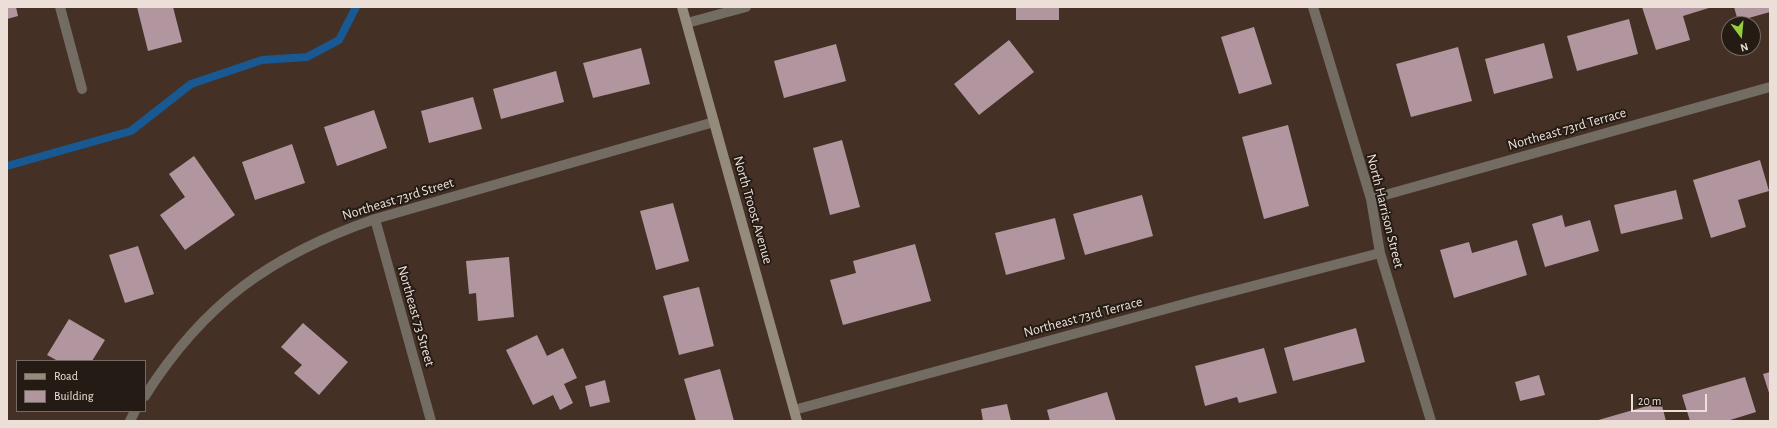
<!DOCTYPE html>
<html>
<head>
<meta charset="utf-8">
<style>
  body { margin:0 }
  #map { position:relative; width:1777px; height:428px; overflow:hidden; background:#443024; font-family:"Alegreya Sans",sans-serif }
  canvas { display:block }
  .frame { position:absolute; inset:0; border:8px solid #ecdfd7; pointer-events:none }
  .legend { position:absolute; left:16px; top:360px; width:130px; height:52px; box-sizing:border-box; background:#241b15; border:1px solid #746963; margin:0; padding:5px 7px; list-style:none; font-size:12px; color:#ecdfd7 }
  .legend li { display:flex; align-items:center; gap:8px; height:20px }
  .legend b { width:20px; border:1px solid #746963 }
  .north { position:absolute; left:1721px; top:16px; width:40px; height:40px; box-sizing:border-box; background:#241b15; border:1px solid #746963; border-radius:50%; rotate:164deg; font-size:11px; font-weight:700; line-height:16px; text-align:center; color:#ecdfd7 }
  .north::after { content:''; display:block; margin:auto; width:14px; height:18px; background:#95cc3b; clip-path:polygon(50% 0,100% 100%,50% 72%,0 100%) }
  .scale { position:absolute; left:1631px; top:394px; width:76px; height:18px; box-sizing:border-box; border:2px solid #ecdfd7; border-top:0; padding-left:5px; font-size:12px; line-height:14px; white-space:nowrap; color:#ecdfd7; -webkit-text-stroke:3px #241b15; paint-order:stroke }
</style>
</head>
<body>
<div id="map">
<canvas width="1777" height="428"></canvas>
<div class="frame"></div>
<ul class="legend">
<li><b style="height:5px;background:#948b7c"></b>Road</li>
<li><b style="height:11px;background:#b2969f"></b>Building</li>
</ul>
<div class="north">N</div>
<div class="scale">20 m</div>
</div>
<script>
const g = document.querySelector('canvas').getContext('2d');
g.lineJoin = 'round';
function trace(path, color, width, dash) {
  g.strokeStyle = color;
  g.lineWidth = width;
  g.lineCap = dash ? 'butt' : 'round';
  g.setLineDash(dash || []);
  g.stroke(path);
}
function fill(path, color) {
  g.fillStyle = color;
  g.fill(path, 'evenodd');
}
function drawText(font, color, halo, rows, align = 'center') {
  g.font = font + ' "Alegreya Sans",sans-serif';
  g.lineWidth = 4;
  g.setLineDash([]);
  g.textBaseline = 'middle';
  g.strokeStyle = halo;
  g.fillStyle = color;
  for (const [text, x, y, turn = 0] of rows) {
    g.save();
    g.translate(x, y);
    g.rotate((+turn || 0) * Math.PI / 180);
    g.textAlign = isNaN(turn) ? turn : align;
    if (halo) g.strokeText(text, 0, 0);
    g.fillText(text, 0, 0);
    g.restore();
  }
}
const stream = new Path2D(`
  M7 166 131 131 191 84 262 60 307 57 339 40 356 7`);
const building = new Path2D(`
  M7 7H16L18 16 7 19Z
  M137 7H173L182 42 148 51Z
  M1016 7H1059V20H1016Z
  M1642 7H1712L1683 16 1690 40 1656 50Z
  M1734 7H1770V12L1738 21Z
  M1629 19 1638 54 1577 71 1567 36Z
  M1254 27 1272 84 1239 94 1221 37Z
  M1009 40 1034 72 979 115 954 84Z
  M1544 43 1553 78 1494 94 1485 59Z
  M836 44 846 81 784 98 774 61Z
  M1458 47 1472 101 1411 117 1396 64Z
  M641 48 650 84 593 98 583 63Z
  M556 71 564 102 501 119 493 89Z
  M473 97 482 129 429 143 421 111Z
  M374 110 387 148 337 166 324 127Z
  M1288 125 1309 206 1264 219 1242 137Z
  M842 140 860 207 830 215 813 148Z
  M292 144 305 183 255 200 242 162Z
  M194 156 235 215 185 250 160 215 185 197 169 174Z
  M1760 160 1769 191 1738 200 1746 227 1711 238 1693 180Z
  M1676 190 1683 219 1621 234 1614 205Z
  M1142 195 1153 236 1085 255 1073 214Z
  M673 203 689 261 656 270 640 211Z
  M1562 215 1565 227 1590 220 1599 251 1545 267 1532 224Z
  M1055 218 1065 259 1006 275 995 233Z
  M1517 240 1527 275 1454 298 1440 250 1469 242 1472 253Z
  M915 244 931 301 843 325 830 280 856 273 853 261Z
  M138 246 154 294 125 303 109 255Z
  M509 257 514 317 478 321 476 293 469 294 466 261Z
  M699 287 714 346 679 355 663 296Z
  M69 319 105 340 92 361H58L47 355Z
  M303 323 348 362 319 395 294 373 302 365 281 347Z
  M1356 328 1365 362 1293 381 1284 348Z
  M537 335 547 356 563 348 577 378 564 384 573 403 560 410 553 395 533 405 506 350Z
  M1264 348 1277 393 1239 403 1237 397 1205 406 1195 366Z
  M720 369 734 421H696L684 379Z
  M1770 372V396L1763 374Z
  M1539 375 1545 395 1520 401 1515 382Z
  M1745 377 1756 412 1727 421H1690L1682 395Z
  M605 380 610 402 590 407 585 386Z
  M1107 392 1116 421H1050L1047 410Z
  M1661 402 1666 421H1595Z
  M1007 404 1011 421H983L981 409Z`);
const street = new Path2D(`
  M60 7 82 89
  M1313 7 1371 199 1380 253 1431 421
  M687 23 746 7
  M1371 199 1770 87
  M375 219 431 421
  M145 396C204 303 271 255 375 219L714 122
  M794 410 1195 301 1380 253
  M130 421 135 411`);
const secondary = new Path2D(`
  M682 7 797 421`);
const streetNames = [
  ["Northeast 73rd Terrace",1567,129,-16],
  ["Northeast 73rd Street",398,199,-17],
  ["North Troost Avenue",753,210,74],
  ["North Harrison Street",1385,211,76],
  ["Northeast 73 Street",416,316,74],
  ["Northeast 73rd Terrace",1083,317,-15]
];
trace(stream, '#185993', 8);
fill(building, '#b2969f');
trace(street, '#726c63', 10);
trace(secondary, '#948b7c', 10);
drawText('14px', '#ecdfd7', '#241b15', streetNames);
</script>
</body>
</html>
